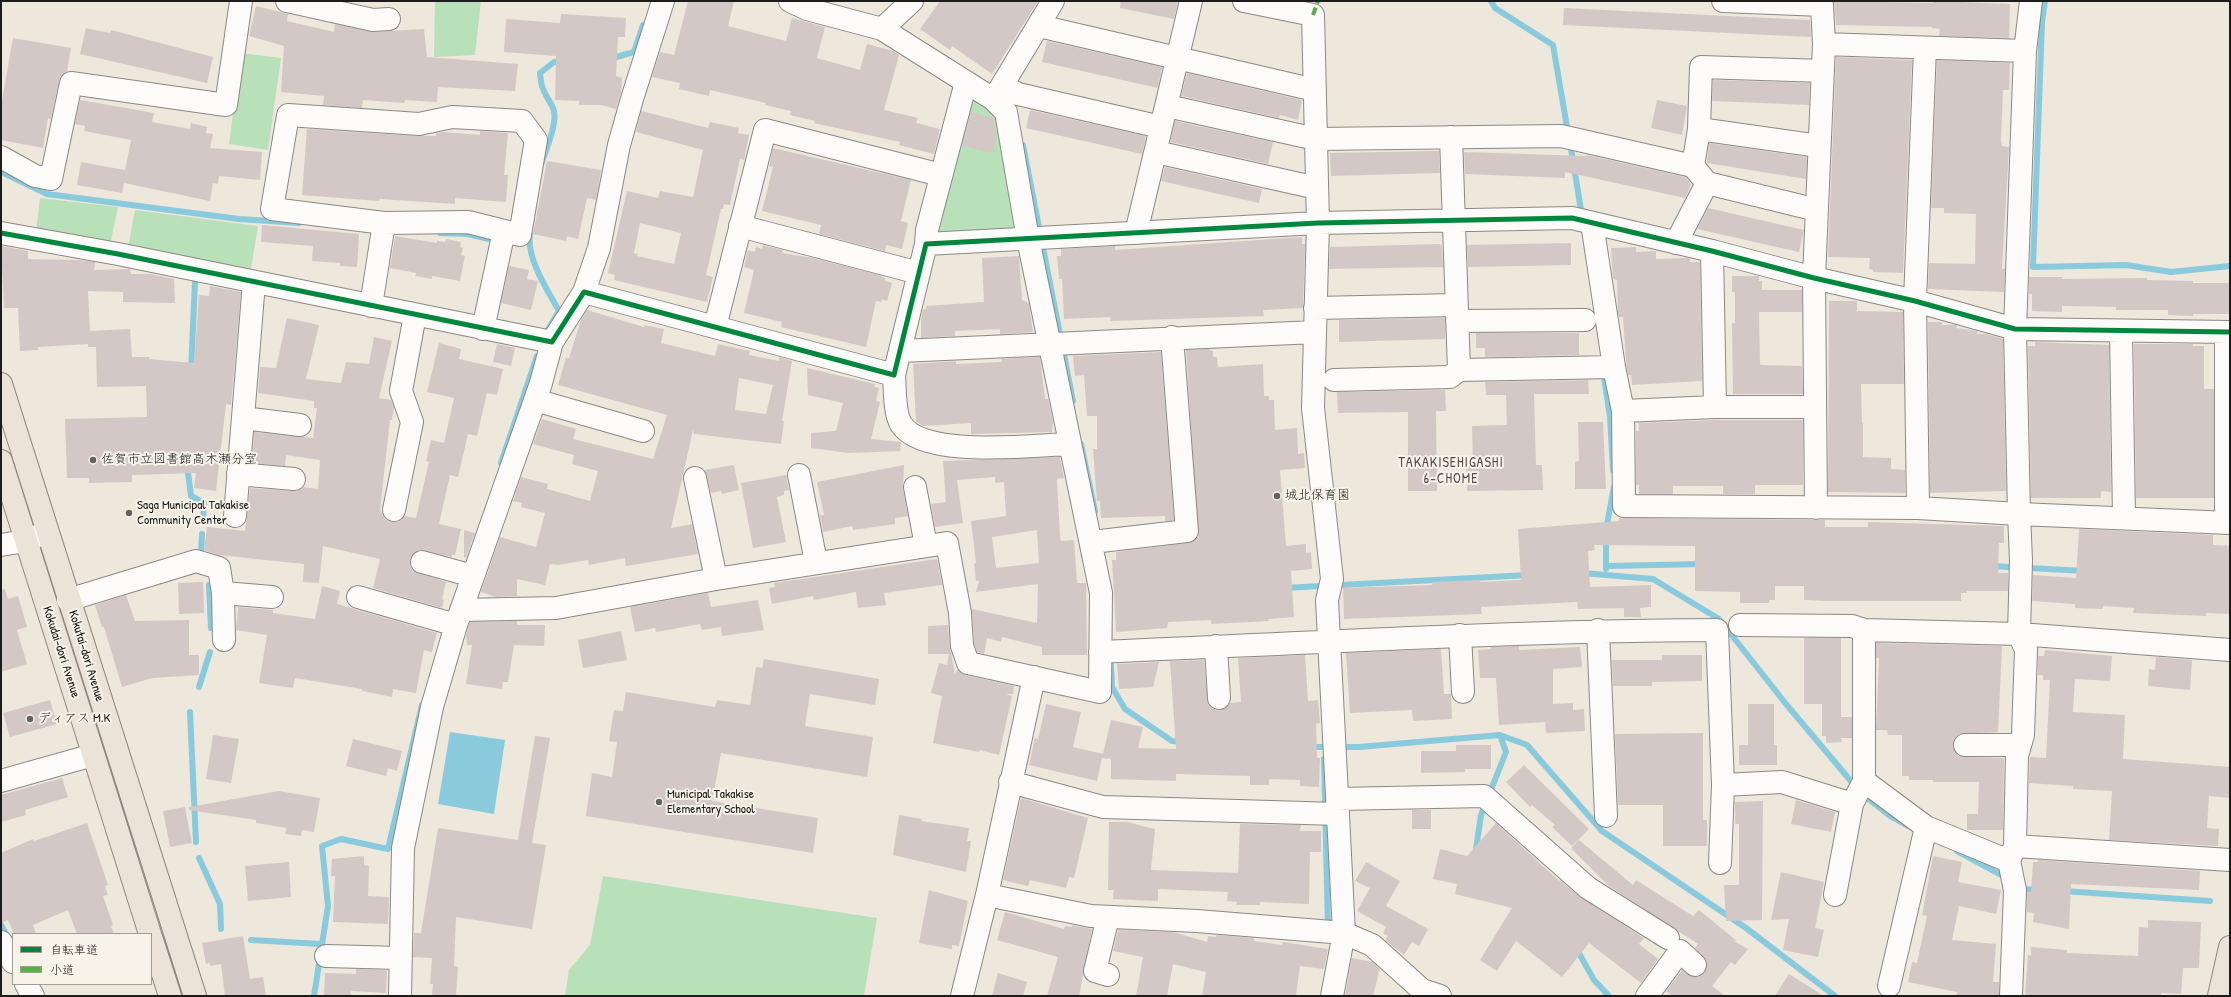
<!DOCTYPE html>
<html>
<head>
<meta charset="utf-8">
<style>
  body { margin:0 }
  #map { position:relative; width:2231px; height:997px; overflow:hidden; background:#eee7dc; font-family:"Patrick Hand","Klee One",sans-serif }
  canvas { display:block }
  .frame { position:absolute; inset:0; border:2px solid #1c1c1c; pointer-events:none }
  .legend { position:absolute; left:12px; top:933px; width:140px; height:52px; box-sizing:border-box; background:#f7f3e8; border:1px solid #9f9d96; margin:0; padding:5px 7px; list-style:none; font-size:12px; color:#1c1c1c }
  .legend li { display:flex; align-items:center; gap:8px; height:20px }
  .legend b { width:20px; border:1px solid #9f9d96 }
</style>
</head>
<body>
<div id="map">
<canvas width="2231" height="997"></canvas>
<div class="frame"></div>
<ul class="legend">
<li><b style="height:5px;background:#00873e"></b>自転車道</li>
<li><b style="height:5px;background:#55b145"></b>小道</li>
</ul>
</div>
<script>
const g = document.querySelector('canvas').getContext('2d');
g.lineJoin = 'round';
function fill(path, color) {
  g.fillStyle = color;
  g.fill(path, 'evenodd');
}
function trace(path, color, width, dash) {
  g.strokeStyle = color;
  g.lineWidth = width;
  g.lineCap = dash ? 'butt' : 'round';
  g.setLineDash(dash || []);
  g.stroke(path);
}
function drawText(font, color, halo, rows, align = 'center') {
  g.font = font + ' "Patrick Hand","Klee One",sans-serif';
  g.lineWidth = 4;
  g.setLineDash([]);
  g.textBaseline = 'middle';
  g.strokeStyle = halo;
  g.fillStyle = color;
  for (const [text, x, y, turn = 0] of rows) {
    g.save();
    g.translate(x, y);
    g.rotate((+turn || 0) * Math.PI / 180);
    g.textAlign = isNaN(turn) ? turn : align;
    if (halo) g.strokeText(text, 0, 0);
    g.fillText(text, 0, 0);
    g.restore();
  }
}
const green = new Path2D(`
  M435 1H481L475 55 434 57Z
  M241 53 281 58 268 150 229 144Z
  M975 96 994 106 1025 234 938 239 932 231 965 102Z
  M40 198 118 207 110 245 36 231Z
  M135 210 258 226 250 274 128 248Z
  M603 876 877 918 864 996H565L569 970 590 945Z`);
const water = new Path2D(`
  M450 732 505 740 494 814 438 804Z`);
const stream = new Path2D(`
  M1491 1 1495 8 1553 45 1568 133
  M2045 1 2042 22 2033 267 2126 265 2171 272 2230 266
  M609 59 634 52 643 25
  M1570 143 1582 216
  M1023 145 1073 401
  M542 162C546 149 559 121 553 108 545 91 542 94 540 73L554 62H562
  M1 172 47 194 239 219 299 223
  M440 233 467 234 498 241
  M530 234C526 258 548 291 559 311L544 336
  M191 370 195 282
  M1603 370 1610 417 1613 470
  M1081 444 1095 511
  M501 463 537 356
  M187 465 191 496 204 503 203 520
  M1606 529 1614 487
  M1606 538V569
  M201 554 202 534
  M1607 566 1703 564
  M1990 566 2085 571
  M1582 573 1653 579 1719 619 1786 704 1855 786
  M209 585 211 628
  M1284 588 1529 575
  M1111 665 1112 687 1125 709 1172 741 1182 742
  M199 687 210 652
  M190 712 196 842
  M1309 747H1359L1500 735 1527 745 1602 831 1746 928 1835 996
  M1324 759 1328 928
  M1861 793 1890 816 1908 826
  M1478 851 1476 849 1481 815 1506 752 1500 735
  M1957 851 2007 878
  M199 858 220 904 221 929
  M2020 886 2023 889 2039 890
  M2063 891 2210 901
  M1 925 9 939
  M251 940 321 944
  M1576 948 1594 980 1609 996
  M314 996 328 906 322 846 341 839 388 849 422 705`);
const building = new Path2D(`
  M688 1H734L728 26 786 41 792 18 825 27 817 58 860 70 867 44 893 51 899 55 884 110 918 118 916 123 940 129 934 154 899 145 900 142 814 123 815 121 790 115 791 111 765 105 766 103 710 90 709 96 679 89 680 83 652 77 660 52 674 55Z
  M940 1H1038L992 74 952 46 950 50 920 29Z
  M1121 1H1178L1174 19 1120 8Z
  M1834 1 1933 3V1H1937L2010 4 2009 38 1939 36 1940 29 1932 28V27L1836 25Z
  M256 6 288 14 287 21 334 32 335 24 373 32 424 29 427 57 518 64 515 91 438 87 437 102 405 100 404 103 363 100 362 108 323 105 324 96 281 92 284 46 249 36Z
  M1564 8 1810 20 1811 37 1563 25Z
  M561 14 626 18 625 37H618L616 76 622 78 621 92 616 109 601 105H579V101L555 100 556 56 504 52 506 19 560 23Z
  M86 28 110 33 111 30 213 57 207 83 80 54Z
  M13 38 71 48 67 71 62 75 59 80 51 119 48 118 43 148 1 140V106Z
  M1047 41 1162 67 1158 88 1042 62Z
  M1836 57 1912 60 1903 273 1873 272V270L1869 269 1870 258 1828 257Z
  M1937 60 2010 63 2009 90H2003L2001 140 2002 146 2009 147 2002 269H2005L2004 292 1928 289 1929 263 1975 264 1976 214 1944 213V208H1931Z
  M1187 73 1302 100 1298 120 1280 115 1279 118 1181 96Z
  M1713 80 1810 83 1809 105 1712 101Z
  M80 100 154 113 152 122 190 129 191 123 207 127 206 133 213 134 210 148 262 152 260 180 219 176 218 184 213 183 210 201 124 183 122 193 77 185 81 162 125 170 131 140 84 131 85 126 75 124Z
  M1657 100 1687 106 1682 135 1651 128Z
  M1030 110 1146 136 1142 154 1026 128Z
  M641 111 708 128 710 122 739 128 738 133 749 135 744 160 740 159 730 205 724 204 723 209H721L706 275 713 277 707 302 614 280 615 275 608 273 627 191 658 198 660 191 693 197 703 150 636 132ZM640 223 681 233 674 264 637 256 638 254 634 253Z
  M971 112 994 118 997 136 993 153 962 146Z
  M1175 121 1273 142 1268 164 1170 142Z
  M307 129 418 136H436V133L444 132 480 135V131L508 133 504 175H508L506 202 455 198V204L380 199 379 201 302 195Z
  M1709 143 1807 157 1806 179 1707 163Z
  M773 148 911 180 901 221 908 223 902 249 886 245 885 251 819 234 821 225 762 211 773 167 769 166Z
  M1432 151H1439L1440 173 1331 176 1330 153Z
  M1464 152 1586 156 1587 155 1686 177 1691 184 1685 198 1565 172V178L1465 174Z
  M547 161 601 170 596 200 587 198 578 239 567 236 566 241 533 234Z
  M1165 167 1262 189 1259 203 1161 181Z
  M1708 208 1804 230 1799 252 1697 229Z
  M262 225 359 234 357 267 340 266V263L312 261 313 246 261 242Z
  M395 236 437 243V241L445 242 446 239 461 242 460 247 463 248 461 255 465 256 460 281 432 276V279L415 276 416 273 390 268Z
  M1302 237V244H1305L1303 308 1263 310 1264 316 1111 321 1110 317 1064 319 1062 279H1059L1057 256H1061V249L1115 246V250Z
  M1571 243V265L1468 267 1467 245Z
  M1440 244 1442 246 1443 267 1329 269 1330 247Z
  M763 245 783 250 782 253 813 258 879 275 885 278V281L892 283 887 301 882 299 881 302 876 301 866 347 781 327 782 322 744 313 754 270 744 267 748 250 755 252 756 247 762 249Z
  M1 246 28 251V259L80 260 95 262 94 270 130 269 131 274H151L174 279 175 303 123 302V292L88 291 90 331 130 329 132 357H149V359L194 363 199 295 209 296 210 286 241 292 231 405 226 404 216 491 194 488 196 473 132 475V482L89 483V478H67L65 419 147 417 146 386 97 387 96 347H88V344L38 347V350L20 351 18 308H4Z
  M1636 247V252L1656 251V259L1687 258 1690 259V262H1700L1702 381 1632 385 1631 375H1628L1626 361 1623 317H1619L1618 313 1617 280 1613 279 1611 248Z
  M1019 256 1022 300 1029 303 1033 332 1000 334V329L955 331V336L921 338V319L923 310 926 309V306L984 302 982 258Z
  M509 266 529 270 527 279 538 281 531 310 501 303Z
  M1732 276H1759V281H1762V290H1802V312H1759L1760 364 1761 365 1802 366 1803 394H1733L1732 323H1735V292H1732Z
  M2029 277H2062V279L2147 278V280L2193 281V283H2230V314H2193V316L2168 315V310H2116V307L2062 306V312L2032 311V294H2029Z
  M1829 301H1857V311L1903 312 1904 384H1861L1862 423H1863V457L1891 458V469L1905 470V493L1828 492Z
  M587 310 644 327V325L664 329 661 343 715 356 718 344 750 351 749 355 779 361V357L792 361 782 421H784L781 444 694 434 693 430 671 528 692 524 698 554 626 566 625 558 589 565 588 560 558 565 550 564 545 585 517 579V596L496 597 481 592 500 537 536 547 545 513 521 507 522 503 513 501 521 477 548 484 547 489 590 501 598 471 572 464 574 455 533 444 542 419 576 429 573 439 653 459 667 415 558 385 566 358H569L581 320ZM739 378 773 385 766 414 735 410Z
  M287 318 319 325 306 379 341 383 346 362 369 364 374 337 392 341 379 398 391 400 394 407 392 420H390L380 510 385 519 391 522H398L405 516 416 518 429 462 426 461 431 440 444 443 454 398 427 392 439 343 461 349 459 359 503 369 497 395 487 393 477 436 468 434 458 477 450 475 439 524 461 529 455 555H452V557L419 550 414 553 410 559V566L413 571 446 582 442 599 444 600 442 608 373 588 380 559 323 546 319 583 303 582 304 564 218 555 204 550 207 527 245 531 250 488 293 491 303 487 318 489 320 460 286 455 285 466 252 463 254 432 313 438 317 408H314V401L258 393 260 367 276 368Z
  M1445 318V339L1339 342V320Z
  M1928 322H1942V325H1956L1957 328 1977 331V334H1986L2003 339 2006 491 1930 493Z
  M1476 333H1579V355L1485 357V348H1476Z
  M2035 342 2109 345 2111 492 2101 491V498H2031L2028 346H2035Z
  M497 344 515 348 511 366 493 362Z
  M2134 344H2193V346H2204V389H2214V498H2136Z
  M1208 349 1213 351V357H1217L1218 367 1263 364 1264 396H1269V400H1274L1275 430 1297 428 1298 454 1304 453 1305 468 1280 470 1286 546 1306 544V553L1311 552 1312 569 1291 571 1294 617 1268 619 1269 621 1211 624V620L1168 622 1167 628 1116 632 1112 560H1116V552L1188 543 1195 541 1198 536 1186 350Z
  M1161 352 1174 520 1165 521V516L1101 518 1100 501H1097L1093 449H1097V416H1087L1084 375 1075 376 1073 356Z
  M1040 357 1045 399H1048L1053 422 1052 432 971 434V423L923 426 916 421 913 364 956 361V364L1002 362 1001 359Z
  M807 368 875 384 874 387 879 388 876 401 880 402 871 439 901 442 900 451 849 453 811 448V433L836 431 843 403 808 395Z
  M1588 380 1589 394H1534L1536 465H1542L1543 490 1467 491 1466 463H1473L1472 426 1507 425 1506 395H1486L1485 382Z
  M1445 390 1446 411H1436L1437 491H1408V412L1338 413 1337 392Z
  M1715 420H1803V485H1755V494H1723V486H1673V494H1639V485H1636V431H1639V423Z
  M1578 422H1603L1606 489H1575V462L1579 461Z
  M1060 457 1064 478 1057 479 1060 537 1061 541 1074 540 1077 583H1086L1087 655H1042V647L1002 637 1001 642 987 638 984 654 977 652 974 643 972 609 1037 623 1038 584 976 592 979 581H976L974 564 976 563 971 521 1006 516 1004 482 995 483V477L957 480 963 523 935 527 931 504 946 502 943 461ZM1037 530 1039 563 996 568 992 537Z
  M734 465 739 490 722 494 721 491 711 493 705 470Z
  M904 465 903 489 908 516 895 518V524L853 530 852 526 823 532 820 515H824L817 482Z
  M786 475 789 490 784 491V495L777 497 786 542 753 548 741 483Z
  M1619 518 1825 520V527H1868V522L2004 526V543H1999L1998 573H2008V591H1967V593H1961V601H1826L1804 600V586H1775V600H1769V603H1740V592L1695 591V546L1594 545 1595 550 1588 551 1590 587 1651 585V607L1640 608 1641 617H1624V608L1578 609 1577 602 1481 607 1482 614 1344 619 1343 588 1432 585V582L1480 580V582L1521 580 1518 529 1619 521Z
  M2079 529 2213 535V545L2230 546V614L2206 613V616L2133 613 2134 608 2103 606V609L2075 608V604L2032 601 2033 575 2076 578Z
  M464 530 475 533 466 558 464 557Z
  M937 559 942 585 884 593 886 605 858 608 856 592 814 600 813 596 772 604 769 588 775 587 774 583Z
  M203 582 204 613 179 614 178 583Z
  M322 586 340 591 337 604 437 633 432 652 424 650 416 693 393 689 392 697 362 691V689L295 678 293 688 259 683 267 635 236 630 238 607 273 610V613L315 619Z
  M5 589 8 599 18 596 27 627 17 630 27 664 1 672V590Z
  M708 593 711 607 758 600 764 630 722 636 721 627 702 630 700 624 656 632 655 628 635 632 630 607Z
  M126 595 135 621 189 620V655H199V675L152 678 122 687 104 627H102L95 605Z
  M517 621V625H545L544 646 514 645 508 682H503L502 689 466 684 472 645H467L466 634 470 622Z
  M948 625 950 647 955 675 957 669 965 675 1014 686 1013 694H1006L1012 696 999 755 980 750 979 752 933 743 942 696 931 693 939 663 947 665 949 654H928V626Z
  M621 631 627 660 583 668 578 640Z
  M1804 638H1841V717H1852V738H1841L1842 742 1826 743V736H1822V704H1804Z
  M1876 643 2002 646 1998 732 1959 734 1954 739 1953 745 1958 756 1965 757 2004 758 2003 830H1967V814H1978L1979 782H1933V780H1909V776H1902V735H1888L1887 730H1876L1879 658H1876Z
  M1519 646V650L1580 647 1582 667 1553 669V704L1573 703V710L1584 709 1585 731 1546 733 1545 722 1499 725 1496 678H1480L1478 650 1491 649V647Z
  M1441 649 1444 694H1451L1452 719 1413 721 1412 710 1350 713 1346 653Z
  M2045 650 2112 656 2110 681 2075 679 2073 712 2125 715 2123 759 2230 767V798L2209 796 2207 828 2219 829 2218 846 2109 840 2112 791 2073 789V786L2029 783 2030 757 2046 758 2050 680H2043V675H2038V656H2044Z
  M1305 655 1308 701 1318 700 1320 723 1316 724 1317 758H1320L1319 787 1300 786V780L1269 779V785H1250V776L1176 774V781L1111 779V759L1102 758 1097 781 1029 765 1035 738 1038 739 1046 704 1081 712 1073 747 1103 754 1111 720 1143 727 1138 748 1176 749 1170 661 1204 660 1208 704 1213 709 1219 710 1226 708 1230 703 1241 702 1238 658Z
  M1662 655H1702V681L1652 682V686H1613L1612 660H1662Z
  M2156 657 2192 660 2190 690 2148 686 2149 669 2155 670Z
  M764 659 879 679 875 705 810 694 805 726 873 737 867 777 721 753 712 801 818 818 813 853 586 816 592 773 612 777 617 742 609 741 614 710 623 711 626 692 715 707 717 700 750 705 756 667 762 668Z
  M1159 662 1153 687 1119 689 1117 664Z
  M50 700 57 724 10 737 3 713Z
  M1748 704H1774V745H1777V765H1739V745H1748Z
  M1703 733V820H1707V846H1663V805H1618L1615 734Z
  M213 735 239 739 231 783 206 779Z
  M535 736 550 738 532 843 546 845 532 929 456 917 454 966 458 967 456 996H432L433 984H430L432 958 413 957 414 933H421L438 828 518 840Z
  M353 739 402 751 397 771 388 768 386 776 346 766Z
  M1456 745H1491V769H1465V772L1421 773V751H1456Z
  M1524 765 1589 829 1572 846 1552 827 1555 825 1532 805 1530 807 1506 782Z
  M62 778 68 797 25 810 26 815 1 822V795Z
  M279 791 320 798 314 832 302 830 301 836 285 834 287 828 256 823V820L189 810V807Z
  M1021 798 1088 818 1074 878 1069 877 1066 888 1030 880 1028 886 1003 880Z
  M1796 800 1835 812 1831 832 1791 824Z
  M1763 801 1762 920 1726 921 1724 885H1739V824H1735V802Z
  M185 807 192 843 170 847 163 811Z
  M1412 810H1431V829H1412Z
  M899 815 922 819 921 821 969 828 967 841H971L966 872 893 855Z
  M1109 822H1127L1155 829 1151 870 1238 873 1240 824 1301 825 1300 831H1321V852H1310L1309 904 1260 902V905H1236L1237 902 1227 901 1228 892 1158 889V901L1113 899 1114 890H1108Z
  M87 823 108 885 105 886 108 895 103 896 113 925 111 926 114 934H77L68 910 33 925 36 934H14L8 920 1 923V853L33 839 34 841Z
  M1496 823 1559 881 1560 880 1580 897 1644 938 1639 944 1658 959 1641 983 1589 943 1562 977 1516 941 1497 971 1480 960 1512 908 1455 894 1457 884 1433 879 1440 849 1467 856Z
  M1579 840 1633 885 1636 880 1693 916 1699 910 1737 941 1732 940 1748 949 1735 965 1731 962 1712 986 1725 996H1673L1666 991 1682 970 1693 977H1699L1704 973 1707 962 1695 948 1698 944 1609 886 1571 848Z
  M364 856V865L369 866 368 896 389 897 388 924 333 922 335 876H331L332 859Z
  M1933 856 1962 862 1958 882 2001 890 1996 914 1959 906 1952 940 1996 944 1993 982H1999V996H1957V992L1908 982 1912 962 1917 963 1927 916 1922 915Z
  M2038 860 2200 871 2199 890 2071 884 2069 929 2033 922 2034 913 2027 912V892L2031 893 2033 862H2038Z
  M289 862 291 897 248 901 245 866Z
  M1366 862 1400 881 1386 906 1428 929 1419 946 1412 942 1404 955 1385 940 1388 936 1383 933 1386 927 1357 911 1370 888 1355 881Z
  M1781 872 1824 882 1815 928 1824 930 1818 957 1783 950 1789 919 1771 920Z
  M929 890 968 901 959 946 952 945V949L919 943Z
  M1005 912 1064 929 1065 926 1072 927V925L1092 929 1079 996H1047L1058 957 997 940Z
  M2148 920 2201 922 2199 968H2183L2181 994 2161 993V996H2025L2028 955 2031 956V947L2067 950V953L2138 956 2139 927 2148 928Z
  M1118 930 1173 932 1207 942 1208 936 1216 937 1217 935 1254 938V941L1282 945 1283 942 1328 949 1324 969 1300 966 1296 996H1202L1206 972 1173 964 1167 996H1136L1143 957 1113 951Z
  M243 936 250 979 263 977 266 996H225L221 964 210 966V963L206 964 202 943Z
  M1352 958 1373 962 1380 969 1373 996H1345Z
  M356 969 387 970 386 993 351 991V996H324L325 973 356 974Z
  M998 973 1027 982 1023 996H992Z
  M1789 974 1824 996H1775Z`);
const minor = new Path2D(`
  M287 1 373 20 389 19
  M1244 1 1313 15 1318 223 1313 408 1332 579 1327 600 1344 933 1332 996
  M1723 1 1822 5 1824 44
  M1039 26 1315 90
  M882 29 912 1
  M1004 86 1018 94 1161 127
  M995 97 1053 1
  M1167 106 1316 139 1561 136 1693 166 1707 183 1817 210
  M288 115 419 124 452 117 522 121 536 140 520 235 468 222 384 223 272 209Z
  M1699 129 1819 146
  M1451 137 1459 370
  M1156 152 1317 188
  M1 157 35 176 51 179 71 83 226 105 241 1
  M1693 166 1699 129 1701 67 1823 71
  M1592 223 1614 367 1623 411 1624 506 1918 508 2019 514 2015 329 2025 51 2031 1
  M740 226 919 273
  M1 233 118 254 552 342 584 292 894 375 926 244 1318 223 1572 218 1712 251 1814 278 1915 301 2015 329 2230 332
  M1136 233 1191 1
  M1676 243 1707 183
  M926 244 927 230 966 82
  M584 292 599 248 619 145 632 99 663 1
  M371 306 384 223
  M1315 308 1456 305
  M1457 321 1585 320
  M715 327 765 130 941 175
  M483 329 504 231
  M2121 331 2124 518
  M2226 332V523
  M901 351 1315 332
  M894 375C895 387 894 413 901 424 923 459 1033 445 1070 444
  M1334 380 1450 377 1459 370 1614 367
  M535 400 643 431
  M1715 407H1815
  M1623 411 1715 407 1712 251
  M243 418 300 425
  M238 474 294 479
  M799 475 816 562
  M695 478 716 579
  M915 487 926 546
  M1816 508 1814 278 1824 44 2025 51
  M1918 508 1915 301 1925 48
  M394 510 412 422 401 391 415 315
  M235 516 254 282
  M1092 542 1187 531 1172 337
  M422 562 473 576
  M223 593 272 597
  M358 597 456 625
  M68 600 196 561 219 568 223 593 224 640
  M461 610 556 608 716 579 947 543 960 613 962 646 968 663 1100 692 1101 593 1028 239 1006 112 993 99 882 29 807 9 790 1
  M1740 625 1852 626 1864 630
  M1598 630 1606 816
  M1460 635 1463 692
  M1216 646 1219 698
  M1100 652C1306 643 1511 631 1717 630L1723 785 1782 782 1852 804 1864 781
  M1965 745H2020
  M1 781 93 755
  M1010 782 1103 807 1338 814
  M1338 799 1484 796 1588 888 1668 938
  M2015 846 2230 860
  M2009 861 1926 827 1864 781V630L2019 634 2230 650
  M1720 863 1723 785
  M987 895 1091 916 1197 921 1344 933 1372 945 1422 990 1440 996
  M1835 895 1852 804
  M1 942 13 962
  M326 956 401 958
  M1108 975 1095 971 1108 917
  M26 984 33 996
  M1889 986 1926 827
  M400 996 403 848 432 707 456 625 541 383 552 342
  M962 996 987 895 1034 677
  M1647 996 1680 951 1695 965
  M2011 996 2015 890 2009 861 2015 846 2017 756 2023 735 2026 650 2019 634 2021 560 2019 514 2230 523`);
const tertiary = new Path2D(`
  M1 545 26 541 44 533`);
const primary = new Path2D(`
  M2219 996 2230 947`);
const trunk = new Path2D(`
  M1 384 195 996
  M1 461 150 934
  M151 937 170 996`);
const quiet = new Path2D(`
  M1313 15 1318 1`);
const cycleway = new Path2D(`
  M1 233 118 254 552 342 584 292 894 375 926 244 1318 223 1572 218 1712 251 1814 278 1915 301 2015 329 2230 332`);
const markers = [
  [93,460,4,"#66635f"],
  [1277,496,4,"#66635f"],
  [129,513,4,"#66635f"],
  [30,719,4,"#66635f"],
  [659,802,4,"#66635f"]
];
const poiNames = [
  ["佐賀市立図書館高木瀬分室",101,460],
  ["城北保育園",1285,496],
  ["Saga Municipal Takakise",137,506],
  ["Community Center",137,521],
  ["ディアス M.K",38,719],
  ["Municipal Takakise",667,795],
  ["Elementary School",667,810]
];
const streetNames = [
  ["Kokudai-dori Avenue",61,652,72],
  ["Kokutai-dori Avenue",86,656,73]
];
const neighbourhoodNames = [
  ["TAKAKISEHIGASHI",1451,463],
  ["6-CHOME",1451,479]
];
fill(green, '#b8e1b9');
fill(water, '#89cadd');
trace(stream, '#89cadd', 6);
fill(building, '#d4c8c7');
trace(minor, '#8c8883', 24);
trace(tertiary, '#8c8883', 24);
trace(primary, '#8c8883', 24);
trace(trunk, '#8c8883', 24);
trace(minor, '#fcfbfa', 22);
trace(tertiary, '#fcfbfa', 22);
trace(primary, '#ebe3d7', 22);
trace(trunk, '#ebe3d7', 22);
trace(quiet, '#55b145', 4, [8, 4]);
trace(cycleway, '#00873e', 5);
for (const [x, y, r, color] of markers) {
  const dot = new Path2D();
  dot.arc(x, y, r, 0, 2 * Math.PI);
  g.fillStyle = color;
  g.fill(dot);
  trace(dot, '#f7f3e8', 1.5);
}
drawText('13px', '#1c1c1c', '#f7f3e8', poiNames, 'left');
drawText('13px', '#1c1c1c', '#f7f3e8', streetNames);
g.letterSpacing = '1px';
drawText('14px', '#5b4951', '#f7f3e8', neighbourhoodNames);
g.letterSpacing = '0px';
</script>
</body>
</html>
